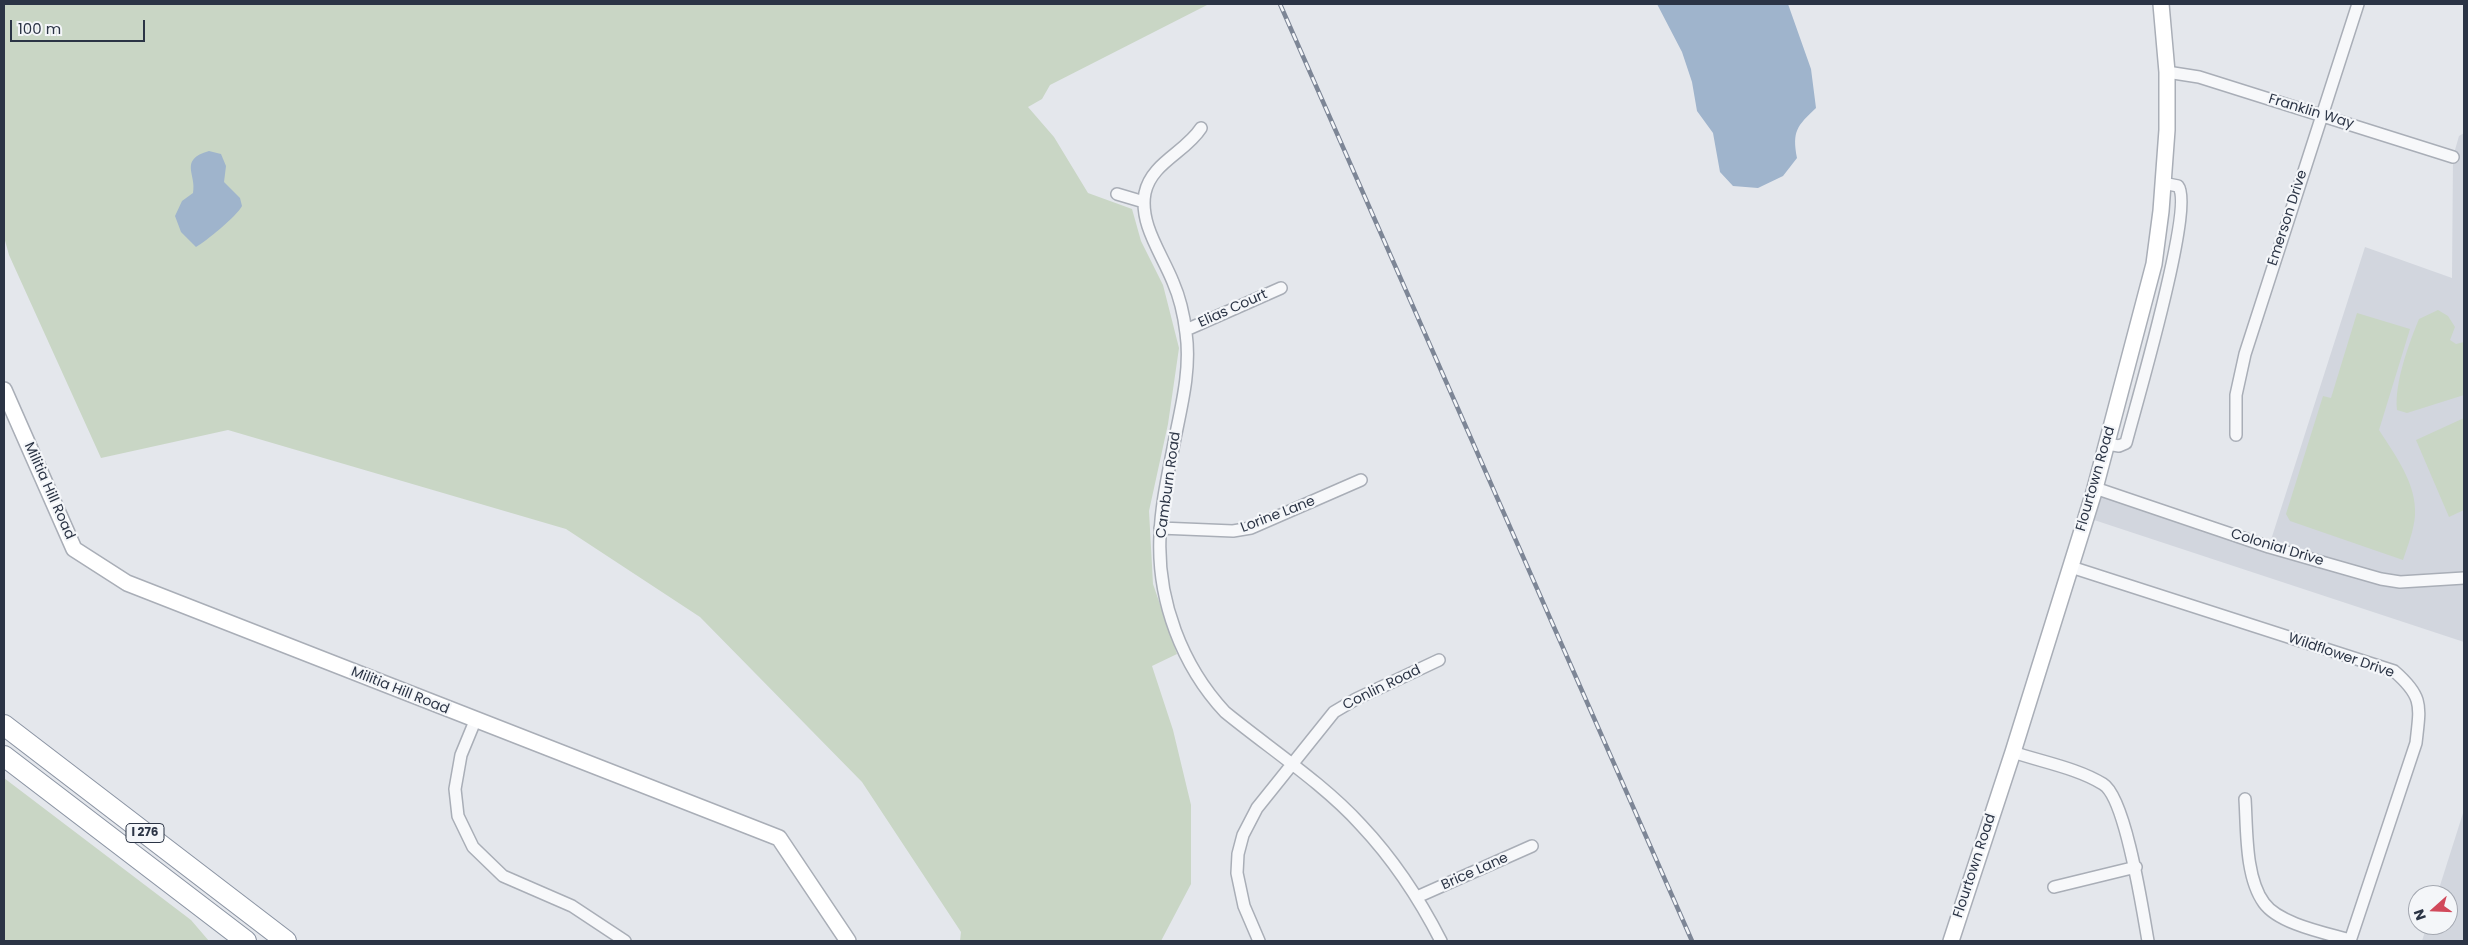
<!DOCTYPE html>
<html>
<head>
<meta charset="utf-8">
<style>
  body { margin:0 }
  #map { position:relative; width:2468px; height:945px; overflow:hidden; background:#e4e7ec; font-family:Poppins,sans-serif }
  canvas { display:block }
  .frame { position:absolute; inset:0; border:5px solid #2b3445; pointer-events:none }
  .north { position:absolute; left:2408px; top:885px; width:50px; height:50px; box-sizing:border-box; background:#f4f6f9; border:1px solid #a4a8b1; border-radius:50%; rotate:250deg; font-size:14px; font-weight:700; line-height:20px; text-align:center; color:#2b3445 }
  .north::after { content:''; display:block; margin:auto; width:18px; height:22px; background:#d1495b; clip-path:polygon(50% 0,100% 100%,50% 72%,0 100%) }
  .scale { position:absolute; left:10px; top:20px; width:135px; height:22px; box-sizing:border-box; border:2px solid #2b3445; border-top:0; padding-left:6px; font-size:15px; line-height:18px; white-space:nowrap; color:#2b3445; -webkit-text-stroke:4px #f4f6f9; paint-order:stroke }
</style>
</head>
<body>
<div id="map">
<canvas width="2468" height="945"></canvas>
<div class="frame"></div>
<div class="north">N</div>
<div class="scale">100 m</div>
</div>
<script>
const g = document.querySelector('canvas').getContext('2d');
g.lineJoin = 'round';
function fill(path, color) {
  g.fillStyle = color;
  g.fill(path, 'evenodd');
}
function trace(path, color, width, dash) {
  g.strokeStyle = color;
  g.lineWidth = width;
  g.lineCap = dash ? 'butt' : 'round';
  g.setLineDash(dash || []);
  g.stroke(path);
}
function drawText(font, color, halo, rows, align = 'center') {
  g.font = font + ' Poppins,sans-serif';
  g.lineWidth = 4.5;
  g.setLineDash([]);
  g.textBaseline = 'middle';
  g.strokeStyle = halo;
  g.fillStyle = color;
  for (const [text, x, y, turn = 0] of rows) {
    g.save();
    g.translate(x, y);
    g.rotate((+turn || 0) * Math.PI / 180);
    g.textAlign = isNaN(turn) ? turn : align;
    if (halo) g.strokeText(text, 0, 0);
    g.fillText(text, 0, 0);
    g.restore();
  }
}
const built = new Path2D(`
  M2464 133V642L2085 517 2095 488 2269 546 2365 247 2452 278 2453 157 2459 136Z
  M2464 810V941H2422L2427 925H2448V895H2437Z`);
const green = new Path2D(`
  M4 4H1209L1050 85 1042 99 1028 107 1054 137 1088 193 1132 209 1141 241 1163 285 1179 348 1168 424 1149 511 1153 584 1177 654 1152 666 1173 730 1191 805V884L1161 941H960L961 932 862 782 700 617 566 529 228 430 101 458 9 255 4 237Z
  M2438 310 2448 316 2455 327 2450 340 2456 344 2464 342V395L2407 413 2397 410C2394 384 2409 343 2419 319Z
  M2357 313 2410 329 2379 430C2395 455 2417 484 2415 515 2414 530 2408 545 2403 560L2290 521 2286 514 2323 396 2331 398Z
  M2464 418V510L2449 517 2416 440Z
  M4 778 191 920 209 941H4Z`);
const water = new Path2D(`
  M1657 4H1788L1811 69 1816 108C1797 126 1792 131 1797 158L1783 176 1758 188 1733 186 1720 172 1713 133 1697 111 1692 82 1682 52Z
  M209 151 221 154 226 166 224 182 240 198 242 206C237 216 205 242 196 247L181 232 175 216 182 201 193 193C197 174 178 160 209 151Z`);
const street = new Path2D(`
  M2167 72 2199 77 2453 157
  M1201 128C1186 152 1151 163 1145 193 1139 224 1162 254 1173 282 1180 298 1184 316 1186 333 1191 368 1182 404 1175 438 1169 470 1161 503 1160 536 1157 600 1182 666 1225 712 1269 748 1324 784 1361 825 1394 860 1419 898 1441 941
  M1117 194 1144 202
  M1186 330 1281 288
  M2236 435V395L2245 354 2358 4
  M2107 444 2119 446 2126 443C2135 408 2195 206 2178 186L2163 183
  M2095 488 2269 547 2381 579 2400 582 2464 578
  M1160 528 1233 531 1251 528 1361 480
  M2071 567 2394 671C2424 697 2420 706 2416 743L2350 941
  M475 721 461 755 455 789 458 816 473 847 503 876 572 906 625 941
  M2013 752C2042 762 2077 768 2103 784 2126 798 2143 913 2148 941
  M2245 799C2247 829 2245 877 2264 903 2279 924 2326 933 2350 940
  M2054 887 2136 867
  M1417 897 1532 846
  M1259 941 1244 906 1237 873 1238 854 1243 835 1257 808 1334 712 1356 699 1439 660`);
const secondary = new Path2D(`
  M4 390 74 549 127 583 779 838 848 941
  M1951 941 2013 752 2094 492 2154 264 2161 211 2167 130V72L2161 4`);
const highway = new Path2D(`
  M4 725 286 941
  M4 756 246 941`);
const rail = new Path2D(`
  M1280 4 1692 941`);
const shields = [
  [145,833,38]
];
const shieldNames = [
  ["I 276",145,833]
];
const streetNames = [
  ["Franklin Way",2311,112,17],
  ["Emerson Drive",2288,218,-72],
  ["Elias Court",1233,309,-24],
  ["Flourtown Road",2096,479,-74],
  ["Camburn Road",1169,485,-82],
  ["Militia Hill Road",49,491,66],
  ["Lorine Lane",1278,515,-21],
  ["Colonial Drive",2277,548,17],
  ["Wildflower Drive",2341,656,19],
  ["Conlin Road",1382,688,-26],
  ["Militia Hill Road",400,691,22],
  ["Flourtown Road",1975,866,-72],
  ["Brice Lane",1475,872,-24]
];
fill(built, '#d2d6de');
fill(green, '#c9d6c5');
fill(water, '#9fb4cc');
trace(street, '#a9aeb7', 14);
trace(secondary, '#a9aeb7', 18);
trace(highway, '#8b94a3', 22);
trace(street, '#f7f8fa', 11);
trace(secondary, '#fff', 15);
trace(highway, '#fff', 20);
trace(rail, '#7d8696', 4.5);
trace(rail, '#f4f6f9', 2.5, [8]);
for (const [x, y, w] of shields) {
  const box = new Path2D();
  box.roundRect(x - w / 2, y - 9.5, w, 19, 4);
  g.fillStyle = '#f4f6f9';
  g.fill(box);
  trace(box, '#2b3445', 1);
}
drawText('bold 12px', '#2b3445', null, shieldNames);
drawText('14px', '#2b3445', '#f4f6f9', streetNames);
</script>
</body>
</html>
